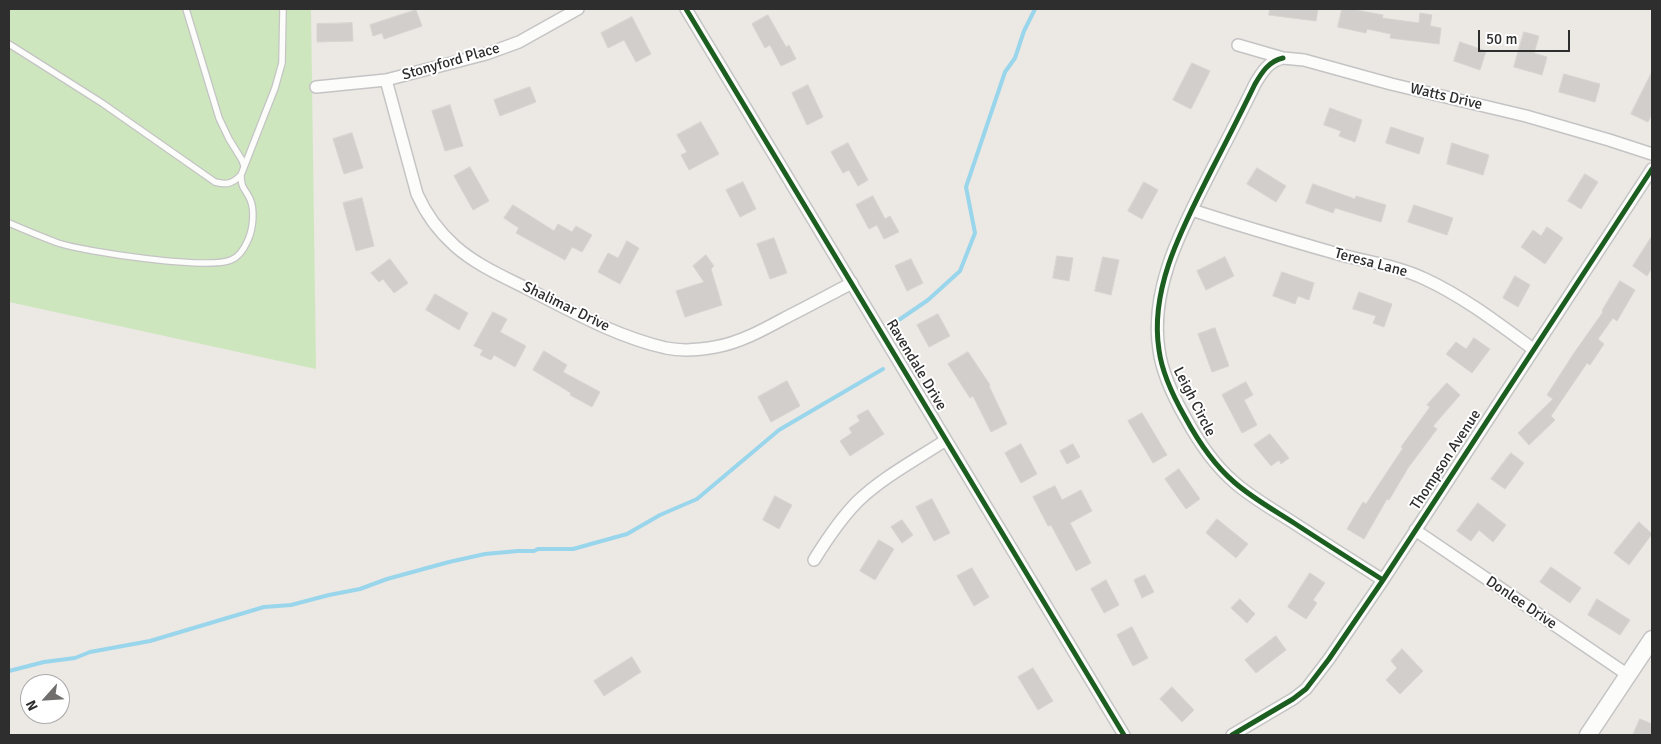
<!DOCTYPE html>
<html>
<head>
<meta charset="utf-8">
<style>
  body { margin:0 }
  #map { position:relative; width:1661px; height:744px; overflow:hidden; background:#ece8e4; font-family:Signika,sans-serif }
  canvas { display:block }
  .frame { position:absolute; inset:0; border:10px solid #2e2e2e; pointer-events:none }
  .north { position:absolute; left:20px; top:674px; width:50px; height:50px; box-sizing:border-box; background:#fff; border:1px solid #ababab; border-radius:50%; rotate:244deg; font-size:14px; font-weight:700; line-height:20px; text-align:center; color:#2e2e2e }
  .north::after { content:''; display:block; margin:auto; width:18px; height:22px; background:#706f6e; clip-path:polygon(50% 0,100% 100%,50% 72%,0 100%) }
  .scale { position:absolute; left:1478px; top:30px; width:92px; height:22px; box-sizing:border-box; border:2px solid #2e2e2e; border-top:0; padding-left:6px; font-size:15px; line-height:18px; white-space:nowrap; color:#2e2e2e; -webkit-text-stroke:4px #fff; paint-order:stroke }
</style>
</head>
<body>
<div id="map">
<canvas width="1661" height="744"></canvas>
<div class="frame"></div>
<div class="north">N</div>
<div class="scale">50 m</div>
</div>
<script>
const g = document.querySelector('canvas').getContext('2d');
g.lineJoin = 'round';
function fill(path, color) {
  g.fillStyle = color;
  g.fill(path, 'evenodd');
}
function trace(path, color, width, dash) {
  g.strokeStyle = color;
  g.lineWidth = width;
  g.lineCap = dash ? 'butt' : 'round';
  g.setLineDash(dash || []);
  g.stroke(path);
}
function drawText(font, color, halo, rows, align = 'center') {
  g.font = font + ' Signika,sans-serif';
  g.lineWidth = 4;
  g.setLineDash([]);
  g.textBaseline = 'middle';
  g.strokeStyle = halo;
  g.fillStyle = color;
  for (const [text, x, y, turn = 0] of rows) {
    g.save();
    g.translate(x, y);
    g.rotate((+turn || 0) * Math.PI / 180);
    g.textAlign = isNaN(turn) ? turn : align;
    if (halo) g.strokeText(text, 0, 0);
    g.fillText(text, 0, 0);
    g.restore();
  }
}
const green = new Path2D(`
  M9 9H311L316 369 9 302Z`);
const stream = new Path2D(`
  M893 324 928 300 960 271 975 233 966 187 1005 72 1015 58 1024 31 1035 9
  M9 671 44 662 75 658 90 652 150 641 264 607 291 605 329 595 360 589 387 579 449 562 485 554 518 551H534L538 549H573L627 534 660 515 697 499 779 430 883 369`);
const building = new Path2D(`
  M1270 9H1318L1316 21 1269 15Z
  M1342 9H1351L1383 15 1382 18 1419 23 1420 13 1432 15 1430 26 1441 28 1439 44 1390 38 1391 34 1367 29 1366 33 1338 27Z
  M416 10 422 26 384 39 382 33 373 36 370 25Z
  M768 15 786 47 789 45 796 59 781 66 770 45 765 48 752 24Z
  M632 17 651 54 636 62 624 40 608 48 601 33Z
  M352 23 353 41 317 42V24Z
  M1524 32 1539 36 1534 53 1547 57 1542 75 1514 67Z
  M1460 42 1486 51 1480 70 1454 61Z
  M1192 63 1210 71 1191 109 1173 100Z
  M1652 72V114L1648 122 1631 114Z
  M1564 74 1600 84 1595 102 1559 92Z
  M808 85 823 117 807 125 792 93Z
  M530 87 536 102 500 116 494 100Z
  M450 105 463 146 445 151 432 111Z
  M1330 108 1362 120 1355 142 1339 136 1341 131 1324 125Z
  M701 122 719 154 689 170 681 155 687 152 677 135Z
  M1391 127 1424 138 1419 154 1386 143Z
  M352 133 363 168 344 174 333 139Z
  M848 143 868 180 858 186 849 170 843 173 831 152Z
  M1452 143 1489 155 1483 175 1447 164Z
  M470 167 489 201 473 210 454 176Z
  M1257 168 1286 186 1276 202 1247 184Z
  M1585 174 1598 182 1581 209 1568 201Z
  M743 182 756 209 740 217 726 190Z
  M1144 182 1158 190 1142 219 1128 211Z
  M1313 184 1355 199 1356 196 1386 205 1381 222 1335 208 1333 213 1306 203Z
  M873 196 885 219 890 216 899 232 884 239 877 225 869 229 856 205Z
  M362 198 374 246 356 251 343 203Z
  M513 205 554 231 558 224 572 232 576 226 592 235 582 252 572 247 565 260 516 233 519 228 504 218Z
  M1414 205 1453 218 1447 235 1408 222Z
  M1547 227 1563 238 1545 264 1521 247 1533 230 1541 236Z
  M1652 236V268L1647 276 1633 266Z
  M774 238 787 273 770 279 757 244Z
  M627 241 639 248 620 284 598 272 608 253 618 258Z
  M706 255 714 266 711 269 722 305 685 317 676 291 704 282 693 266Z
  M1057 256 1073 258 1069 281 1053 278Z
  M1103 257 1119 260 1111 295 1095 291Z
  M1225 257 1234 276 1206 290 1197 271Z
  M390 259 408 283 394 293 383 279 379 282 371 273Z
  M911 259 923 283 907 291 895 266Z
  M1282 272 1314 283 1309 300 1298 296 1295 304 1273 296Z
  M1515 276 1530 285 1518 307 1503 298Z
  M1620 281 1635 290 1617 321 1613 318 1598 339 1604 344 1590 365 1587 363 1551 416 1555 420 1529 445 1518 433 1553 399 1547 395 1574 353 1603 312 1602 311Z
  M1359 292 1392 304 1384 327 1373 323 1376 316 1353 309Z
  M435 294 468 313 459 330 426 310Z
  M493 312 507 319 500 332 526 346 515 367 494 355 491 360 480 355 483 350 474 346Z
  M938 314 950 336 929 347 917 325Z
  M1215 328 1229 366 1212 372 1198 334Z
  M1474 338 1490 349 1472 373 1446 354 1456 342 1466 349Z
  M544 351 567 365 563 372 600 392 592 407 570 395 571 393 533 370Z
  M968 352 990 385 989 386 1007 424 991 432 973 396 970 398 948 364Z
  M787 381 800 406 771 422 758 397Z
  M1246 382 1253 395 1244 400 1257 425 1242 433 1222 395Z
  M1447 383 1460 395 1433 426 1437 429 1408 468 1389 500 1387 499 1364 539 1347 529 1363 502 1366 504 1403 448 1401 447 1430 407 1427 405Z
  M868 410 884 434 850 456 840 441 852 433 849 428 860 421 857 416Z
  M1142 413 1167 455 1153 463 1128 421Z
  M1270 434 1289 458 1281 464 1279 460 1271 466 1254 445Z
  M1021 444 1037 474 1021 483 1005 453Z
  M1073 444 1080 457 1067 464 1060 451Z
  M1511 453 1524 463 1505 489 1491 479Z
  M1179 469 1200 499 1186 509 1165 479Z
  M1055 486 1062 500 1081 490 1092 511 1070 523 1091 563 1076 571 1051 525 1048 526 1033 497Z
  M775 496 792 505 779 529 763 520Z
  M932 499 950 533 934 541 916 507Z
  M1478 503 1506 525 1493 542 1479 530 1471 541 1457 531Z
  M1217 519 1248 544 1236 558 1206 533Z
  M902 520 913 535 902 543 891 527Z
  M1639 522 1652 534 1629 565 1614 553Z
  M879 540 894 549 875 580 860 571Z
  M1551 567 1581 588 1570 603 1540 582Z
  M972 568 989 597 974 606 957 576Z
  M1310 573 1325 583 1313 600 1317 603 1306 619 1288 607Z
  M1145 575 1154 592 1142 598 1134 580Z
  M1106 580 1119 605 1104 613 1091 589Z
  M1240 599 1255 614 1247 623 1231 608Z
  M1597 599 1630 620 1620 635 1588 615Z
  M1132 627 1148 658 1133 666 1117 635Z
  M1276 636 1286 650 1256 673 1245 660Z
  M1402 649 1423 671 1400 694 1386 680 1397 668 1391 661Z
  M632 657 641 672 604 696 594 681Z
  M1033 668 1053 701 1038 710 1018 677Z
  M1172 687 1194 710 1182 722 1160 699Z
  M1640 719 1652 724V735H1633Z`);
const service = new Path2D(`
  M186 9 219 118 229 139 242 160 244 166
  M9 44 102 103 215 182C227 185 232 184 241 175L275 88 282 63 283 9
  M9 223C25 230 42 237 58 243 86 252 207 270 231 260 239 257 245 247 248 240 253 229 255 210 250 199 245 188 241 189 241 175`);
const minor = new Path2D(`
  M686 9 1124 735
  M1238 45 1283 58 1304 60 1391 84 1526 116 1609 140 1652 154
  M1283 58C1269 61 1262 72 1255 84 1241 113 1226 142 1211 171 1184 225 1149 287 1159 350 1162 373 1173 396 1185 417 1198 441 1213 464 1234 482 1252 498 1274 510 1294 523 1323 542 1353 561 1383 580
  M386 80 417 194C426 214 438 231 455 246 475 264 502 276 526 288 571 311 617 337 666 348 681 351 699 350 715 347 739 343 763 330 785 318 807 307 829 295 852 283
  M316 87 386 80 486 54 519 42 578 9
  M1192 210C1240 226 1289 240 1338 254 1367 262 1398 266 1425 279 1464 297 1499 324 1533 349
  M1415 530 1628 675
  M814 560C827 539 840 519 858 501 883 477 917 459 946 440
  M1232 735 1293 699 1306 689 1329 659 1383 580 1652 169`);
const secondary = new Path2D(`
  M1588 735 1652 639`);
const cycleway = new Path2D(`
  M686 9 1124 735
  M1283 58C1269 61 1262 72 1255 84 1241 113 1226 142 1211 171 1184 225 1149 287 1159 350 1162 373 1173 396 1185 417 1198 441 1213 464 1234 482 1252 498 1274 510 1294 523 1323 542 1353 561 1383 580
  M1232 735 1293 699 1306 689 1329 659 1383 580 1652 169`);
const streetNames = [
  ["Stonyford Place",451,62,-16],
  ["Watts Drive",1446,97,13],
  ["Teresa Lane",1371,263,15],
  ["Shalimar Drive",566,307,26],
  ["Ravendale Drive",916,365,59],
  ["Leigh Circle",1194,402,63],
  ["Thompson Avenue",1446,460,-57],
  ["Donlee Drive",1521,603,34]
];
fill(green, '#cee6be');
trace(stream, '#99d6ec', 4);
fill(building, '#d1cecb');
trace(building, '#d7d4d0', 1);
trace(service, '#c5c4c5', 8);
trace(minor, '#c5c4c5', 14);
trace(secondary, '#c5c4c5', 19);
trace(service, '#fcfcfb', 5.5);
trace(minor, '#fcfcfb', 11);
trace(secondary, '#fcfcfb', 16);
trace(cycleway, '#1b5e20', 5);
drawText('15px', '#2e2e2e', '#fff', streetNames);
</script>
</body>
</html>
